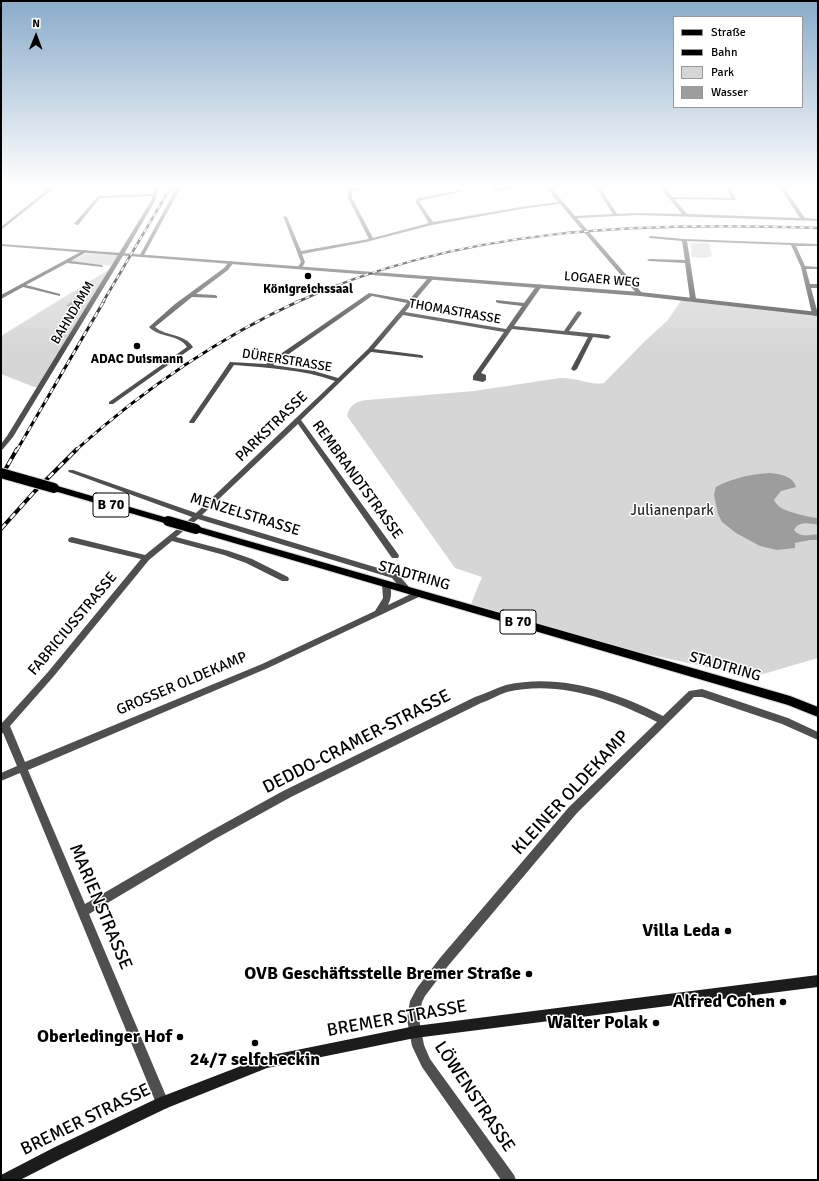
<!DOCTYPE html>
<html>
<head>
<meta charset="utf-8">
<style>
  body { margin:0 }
  #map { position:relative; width:819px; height:1181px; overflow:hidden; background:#fff; font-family:Signika,sans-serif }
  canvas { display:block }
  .frame { position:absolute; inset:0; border:2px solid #000; pointer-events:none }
  .legend { position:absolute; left:673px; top:16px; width:130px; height:92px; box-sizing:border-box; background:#fff; border:1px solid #999; margin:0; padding:5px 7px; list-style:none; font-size:12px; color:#000 }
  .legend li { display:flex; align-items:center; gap:8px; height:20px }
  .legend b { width:20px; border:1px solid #999 }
  .north { position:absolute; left:16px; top:16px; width:40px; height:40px; -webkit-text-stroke:3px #fff; paint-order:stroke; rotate:1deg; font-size:11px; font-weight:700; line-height:16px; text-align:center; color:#000 }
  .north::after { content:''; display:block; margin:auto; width:14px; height:18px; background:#000; clip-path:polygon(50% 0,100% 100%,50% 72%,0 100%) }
</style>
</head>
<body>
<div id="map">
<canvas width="819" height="1181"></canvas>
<div class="frame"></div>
<ul class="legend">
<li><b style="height:5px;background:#000"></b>Straße</li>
<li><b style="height:5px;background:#000"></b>Bahn</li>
<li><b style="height:11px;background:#d6d6d6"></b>Park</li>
<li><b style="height:11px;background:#9d9d9d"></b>Wasser</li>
</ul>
<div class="north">N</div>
</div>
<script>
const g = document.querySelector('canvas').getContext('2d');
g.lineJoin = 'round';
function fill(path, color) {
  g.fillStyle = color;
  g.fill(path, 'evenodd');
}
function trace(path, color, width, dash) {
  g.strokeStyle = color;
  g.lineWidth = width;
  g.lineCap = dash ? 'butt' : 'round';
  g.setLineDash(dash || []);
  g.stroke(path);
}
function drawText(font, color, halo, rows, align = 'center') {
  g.font = font + ' Signika,sans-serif';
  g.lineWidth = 3;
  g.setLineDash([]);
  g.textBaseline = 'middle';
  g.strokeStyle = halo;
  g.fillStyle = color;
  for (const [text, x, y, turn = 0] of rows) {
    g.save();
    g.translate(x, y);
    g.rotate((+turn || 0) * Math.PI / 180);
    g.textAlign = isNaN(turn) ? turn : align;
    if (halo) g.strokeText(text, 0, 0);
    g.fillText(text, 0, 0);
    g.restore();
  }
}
const green = new Path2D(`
  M691 243H709L712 256 705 258 692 257Z
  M90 251 120 255 111 266 70 262Z
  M113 267 40 387H34L1 374V336Z
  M682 299 818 315V658L753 677 614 647 471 604 482 577 455 568 347 416C349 405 357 401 367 400L474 391 560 378C575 377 593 386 604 383L644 342 668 320Z`);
const water = new Path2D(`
  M90 284H94L79 307 75 308 66 306 77 297 76 293Z
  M770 473C780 474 793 476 796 487L781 491 774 500C776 504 779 507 783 509 789 512 812 518 818 518V525C810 523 798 521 794 530 800 538 810 535 818 534V540H810L795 543V548L777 550 760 546 736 533 722 522 718 514 714 495 716 487C732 478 752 474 770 473Z`);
const minor = new Path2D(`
  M53 185H58L1 230V227Z
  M156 185H160L155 201 124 254 13 437 3 449 1 450V444L7 436 151 201 152 196 100 198 78 225 74 224 98 196 153 194Z
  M178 185H182L144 255 140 256V255Z
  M347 185H351L352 189 367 185H376L352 192V198L373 238 429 223 415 201 419 198 459 190 461 191 460 192 419 201 433 222 527 206 558 202 545 186 494 191 489 185H493L495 189 528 185H549L575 216 613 214 594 185H598L617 214 637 213 682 214 658 185H663L672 197 731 198 726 185H730L736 200 674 199 687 214 800 218 778 185H782L805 218 818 219V221L637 215 577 218 642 293 643 294 640 296 638 295 560 204 527 208 432 225 366 242 302 254 305 262 302 268H298V267L301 262 283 216 287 217 301 251 369 239 348 198Z
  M651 236 684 239 818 244V246H796L805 266 818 267V269H806L810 284H818V288H811L818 314 815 316 812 314 801 267 791 245 687 241 696 299 693 301 690 299 685 263 649 261 647 260 649 259 685 260 682 241 649 238V237Z
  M84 250 88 251 71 261 101 265 103 266V267L67 263 26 285 60 294V296L23 287 1 299V295Z
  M230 261 234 262 228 270 196 294 215 295 217 296V298L192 297 155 327C167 337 184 333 193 347L192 348 113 404H109V402L187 347C179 334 159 338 149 327L175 304 224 268Z
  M431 276 433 277V279L405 312 506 329 522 306 498 303 496 302V300L524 303 537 285 539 284 542 286 514 326 564 331 577 312 579 311 582 313 569 331 608 335 611 337 608 339 593 337 577 369 574 371 571 369 588 337 512 329 481 373 486 375V380L483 382 473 380V376L504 332 403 315 374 349 421 355 423 356V358L371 352 301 420 398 554 399 556 398 558H392L298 424 202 515 398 574 409 587 410 589 409 591H403L392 578 198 519 176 537 229 551 252 559 288 577 289 579 288 581H282L246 563 224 555 172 541 149 560 54 676 10 726 25 762 262 664 375 611 383 598 382 584 383 582H389C392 590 392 597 388 605L417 591 420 590 424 593 423 595 268 668 28 770 85 904 207 833 283 791 475 697C485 694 496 688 506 685 560 673 616 692 663 716L689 691 702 689 788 718 818 732V740L782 724 702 697H694L577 813 448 966 425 996 422 1002 419 1019 424 1045 430 1059 514 1175 516 1180H501L422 1067 412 1046 407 1019 410 1001 417 988 440 958 569 807 657 722C612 699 558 680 507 692 498 695 490 700 481 703L291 797 215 839 89 914 169 1103 168 1108 163 1109 158 1108 20 773 1 781V773L17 766 3 733 1 734V724L48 672 141 559 69 542 68 540 69 538 72 537 145 555 192 517 69 472 68 471 69 470H73L196 513 335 381C302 369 267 368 234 365L194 423H190L189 422 230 362 266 364 369 293 409 300 429 277ZM372 296 407 303 368 349 338 378 314 371 273 365Z`);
const tertiary = new Path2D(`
  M1 244 640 292 818 312V316L640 296 1 246Z`);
const secondary = new Path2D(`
  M818 975V987L415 1038 267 1068 167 1108 65 1157 20 1180H1V1175L55 1147 158 1098 267 1056 415 1026Z`);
const primary = new Path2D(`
  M54 485 171 519 173 521 168 524 51 490 50 488 51 486Z
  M196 526 790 696 818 707V717L788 705 193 531 191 529 193 527Z`);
const railFar2 = new Path2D(`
  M103 302 172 185
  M297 302C462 227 640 222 818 228`);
const railFar1 = new Path2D(`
  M17 450 104 301
  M76 450C143 390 216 339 299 301`);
const rail = new Path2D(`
  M1 477 17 449
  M1 529 35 491 77 449`);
const primaryBridge = new Path2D(`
  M1 473 54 488
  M168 521 196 529`);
const markers = [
  [308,276,4,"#000"],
  [137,346,4,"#000"],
  [728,931,4,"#000"],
  [529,974,4,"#000"],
  [783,1002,4,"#000"],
  [656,1023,4,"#000"],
  [180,1037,4,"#000"],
  [255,1043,4,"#000"]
];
const farStreetnames = [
  ["LOGAER WEG",602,280,5],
  ["THOMASTRASSE",455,312,10],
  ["BAHNDAMM",73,313,-59],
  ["DÜRERSTRASSE",287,361,9]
];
const farPoinames = [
  ["Königreichssaal",308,290],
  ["ADAC Duismann",137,360]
];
const shields = [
  [111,505,36],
  [518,622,36]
];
const shieldNames = [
  ["B 70",111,505],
  ["B 70",518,622]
];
const streetNames = [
  ["PARKSTRASSE",272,427,-44],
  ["REMBRANDTSTRASSE",357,480,54],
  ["MENZELSTRASSE",245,515,17],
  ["STADTRING",414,576,16],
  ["FABRICIUSSTRASSE",73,624,-50],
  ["STADTRING",725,667,16],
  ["GROSSER OLDEKAMP",182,684,-23]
];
const parkNames = [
  ["Julianenpark",672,511]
];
const nearStreetnames = [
  ["DEDDO-CRAMER-STRASSE",357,742,-27],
  ["KLEINER OLDEKAMP",571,793,-47],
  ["MARIENSTRASSE",100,907,67],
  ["BREMER STRASSE",397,1019,-10],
  ["LÖWENSTRASSE",474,1097,56],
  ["BREMER STRASSE",86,1120,-26]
];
const nearPoinames = [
  ["Villa Leda",720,931],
  ["OVB Geschäftsstelle Bremer Straße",521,974],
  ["Alfred Cohen",775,1002],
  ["Walter Polak",648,1023],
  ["Oberledinger Hof",172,1037],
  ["24/7 selfcheckin",255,1060,"center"]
];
fill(green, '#d6d6d6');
fill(water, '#9d9d9d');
trace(primary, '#dbdbdb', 2);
fill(minor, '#4f4f4f');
fill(tertiary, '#4f4f4f');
fill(secondary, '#1c1c1c');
fill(primary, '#000');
trace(railFar2, '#000', 2.5);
trace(railFar1, '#000', 3);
trace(rail, '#000', 4);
trace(railFar2, '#fff', 1.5, [4.5]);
trace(railFar1, '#fff', 2, [5.5]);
trace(rail, '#fff', 2.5, [7]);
trace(primaryBridge, '#dbdbdb', 12, []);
trace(primaryBridge, '#000', 10);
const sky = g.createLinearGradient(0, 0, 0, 351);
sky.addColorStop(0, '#8aabca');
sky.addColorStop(0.53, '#fff');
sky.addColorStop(1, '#ffffff00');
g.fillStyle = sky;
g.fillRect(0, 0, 819, 351);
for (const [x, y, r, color] of markers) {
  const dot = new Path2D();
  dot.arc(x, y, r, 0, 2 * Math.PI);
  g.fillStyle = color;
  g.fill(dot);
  trace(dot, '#fff', 1.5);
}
drawText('13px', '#000', '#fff', farStreetnames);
drawText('bold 13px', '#000', '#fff', farPoinames);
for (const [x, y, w] of shields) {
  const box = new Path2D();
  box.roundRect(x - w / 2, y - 12, w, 24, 3);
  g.fillStyle = '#fff';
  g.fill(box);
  trace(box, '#000', 1);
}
drawText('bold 14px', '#000', null, shieldNames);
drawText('15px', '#000', '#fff', streetNames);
drawText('15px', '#2d2d2d', '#fff', parkNames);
drawText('18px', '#000', '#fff', nearStreetnames);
drawText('bold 18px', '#000', '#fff', nearPoinames, 'right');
</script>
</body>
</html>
